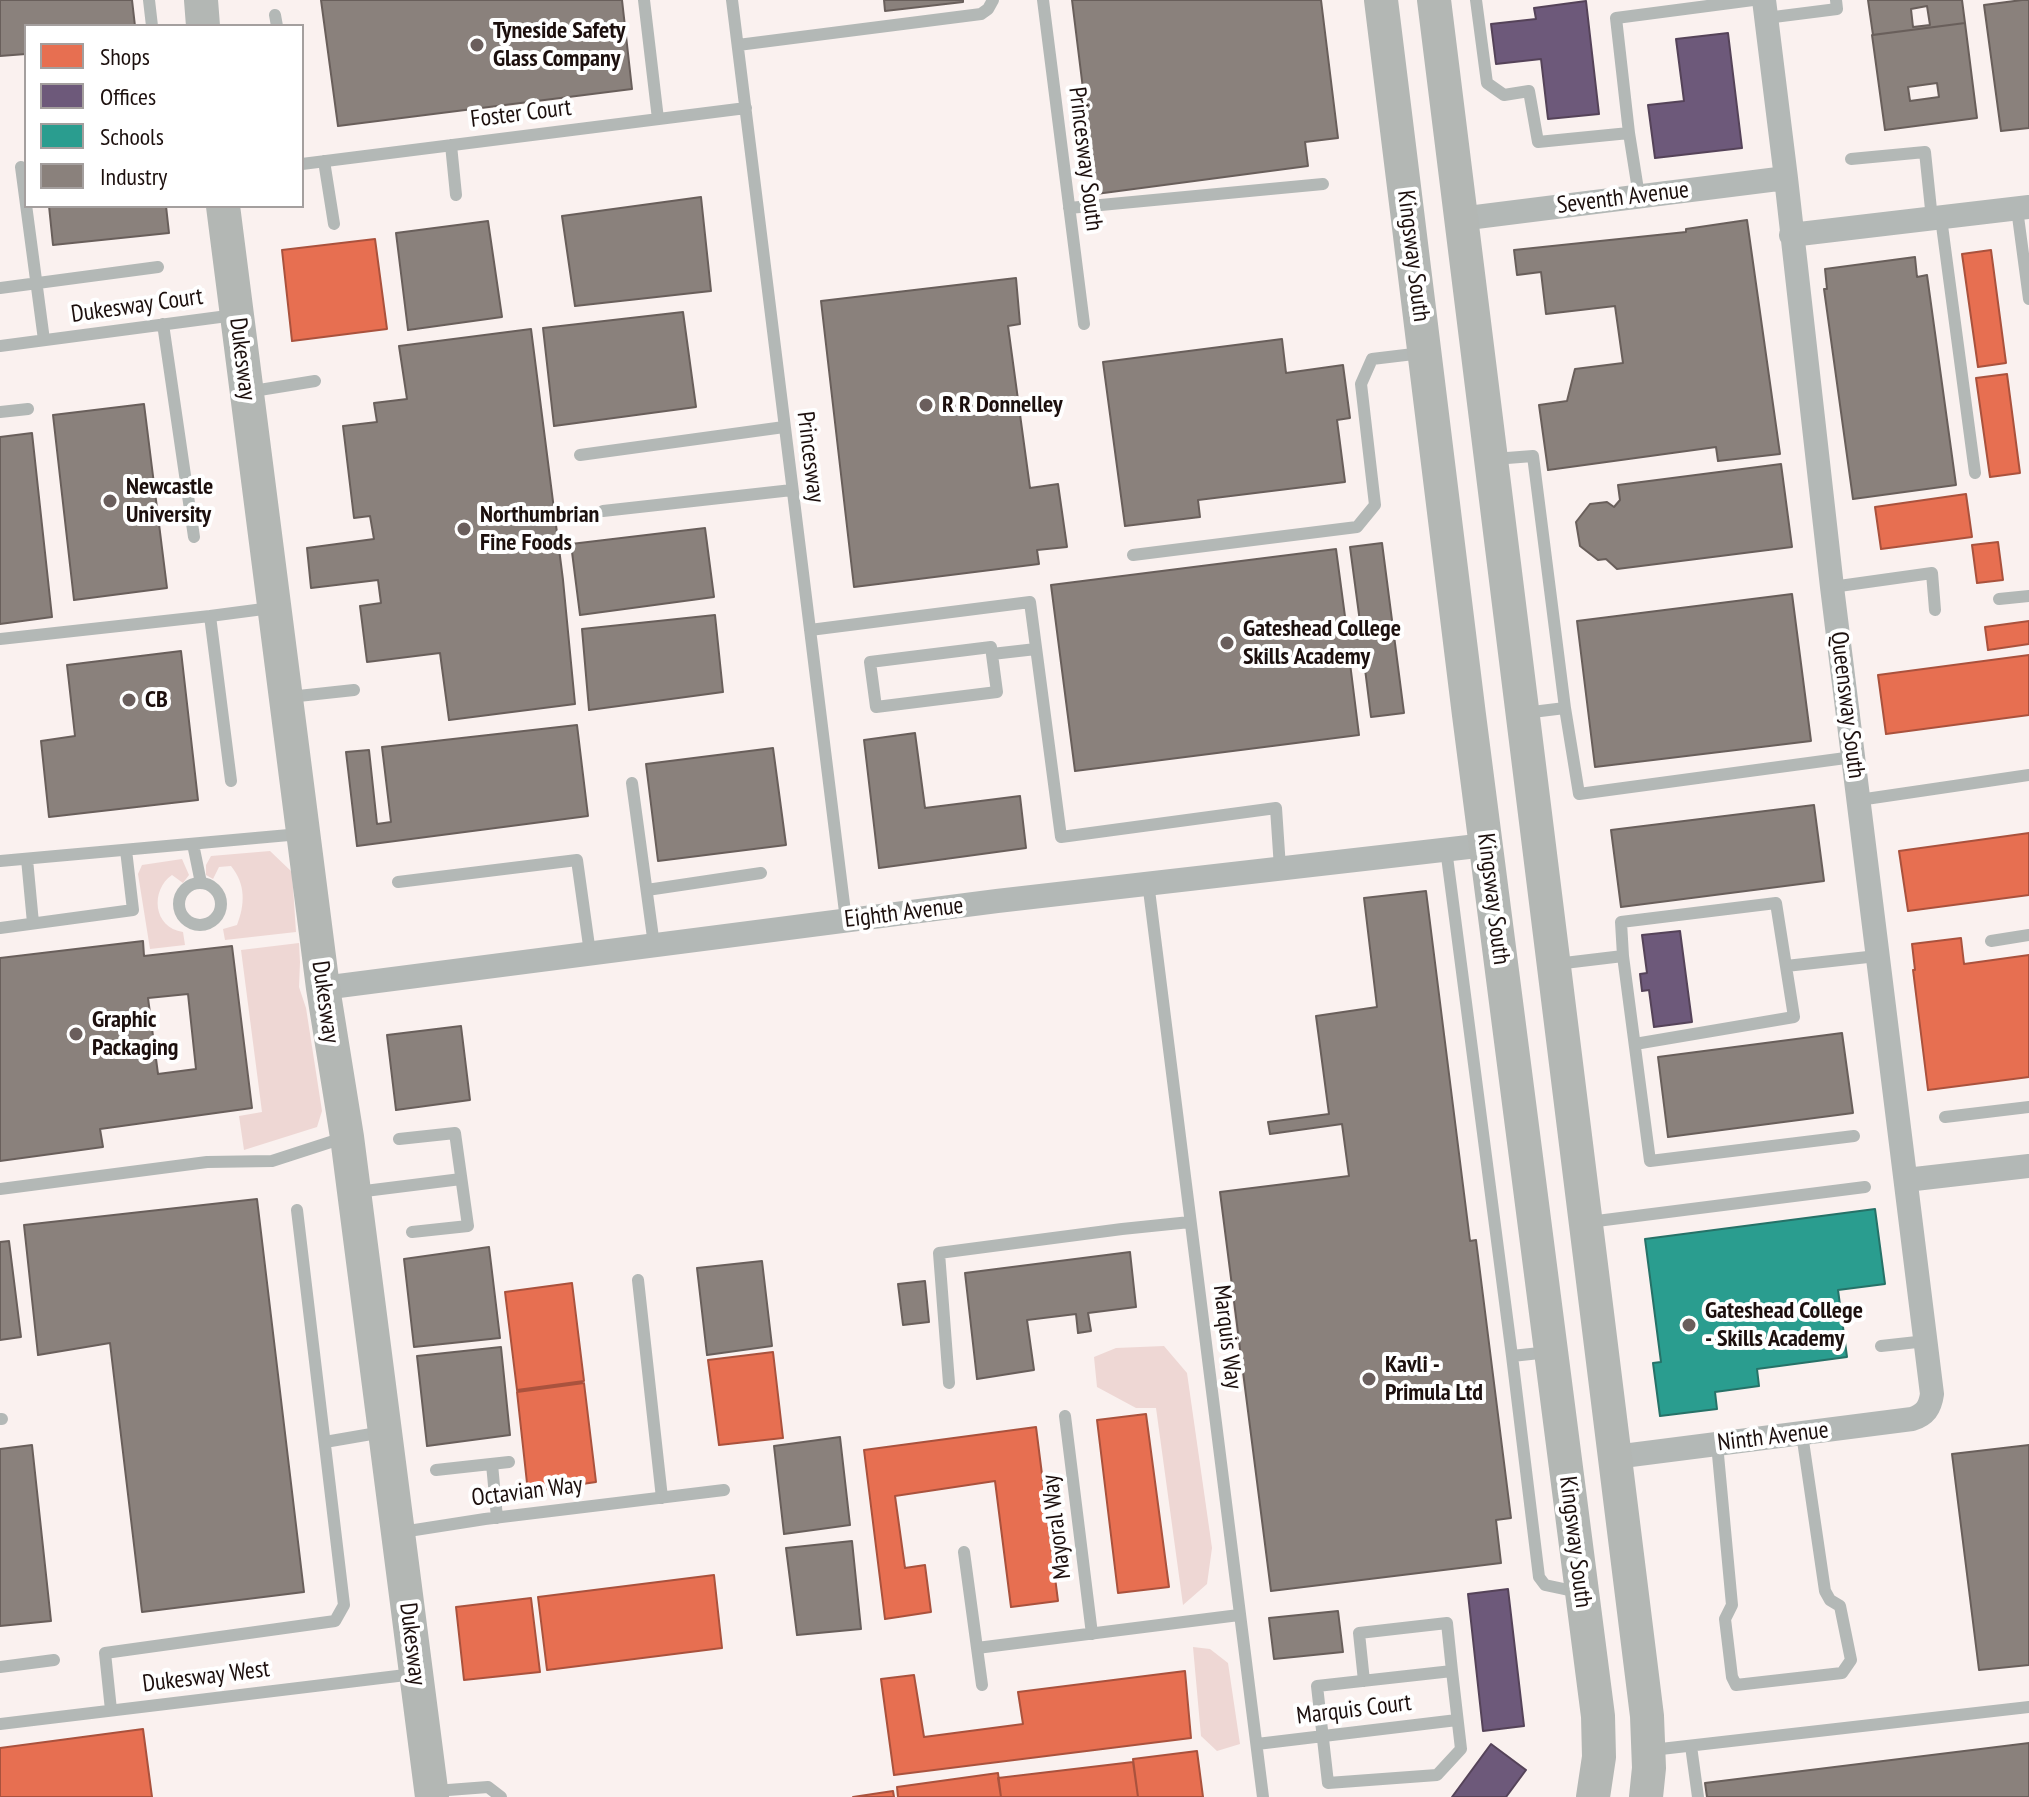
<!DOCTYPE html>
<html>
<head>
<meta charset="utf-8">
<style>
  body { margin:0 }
  #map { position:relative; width:2029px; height:1797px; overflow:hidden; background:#faf1ef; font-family:"PT Sans Narrow",sans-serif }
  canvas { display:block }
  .legend { position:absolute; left:24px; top:24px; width:280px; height:184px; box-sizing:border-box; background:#fff; border:2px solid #a49f9e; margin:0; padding:10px 14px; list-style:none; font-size:24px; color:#1c0f0d }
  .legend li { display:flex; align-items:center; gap:16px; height:40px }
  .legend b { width:40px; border:2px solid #a49f9e }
</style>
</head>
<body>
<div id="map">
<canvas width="2029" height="1797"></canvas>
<ul class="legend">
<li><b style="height:22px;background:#e76f51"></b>Shops</li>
<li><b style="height:22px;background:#6d597a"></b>Offices</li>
<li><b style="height:22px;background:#2a9d8f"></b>Schools</li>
<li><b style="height:22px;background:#8a817c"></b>Industry</li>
</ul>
</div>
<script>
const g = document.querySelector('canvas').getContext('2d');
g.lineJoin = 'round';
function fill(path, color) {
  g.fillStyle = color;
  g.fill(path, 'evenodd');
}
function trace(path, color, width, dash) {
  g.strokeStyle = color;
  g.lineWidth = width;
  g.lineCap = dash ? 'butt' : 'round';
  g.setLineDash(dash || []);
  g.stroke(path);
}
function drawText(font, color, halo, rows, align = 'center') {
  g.font = font + ' "PT Sans Narrow",sans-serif';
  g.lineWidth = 8;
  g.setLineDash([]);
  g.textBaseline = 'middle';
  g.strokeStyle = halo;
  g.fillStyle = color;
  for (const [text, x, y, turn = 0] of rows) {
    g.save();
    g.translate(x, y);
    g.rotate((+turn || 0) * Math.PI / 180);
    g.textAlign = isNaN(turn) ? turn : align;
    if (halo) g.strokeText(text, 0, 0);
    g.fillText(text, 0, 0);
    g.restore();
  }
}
const green = new Path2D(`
  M270 851 292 872 296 932 225 940 223 929 237 925C245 905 246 884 231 866L219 867 213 879 206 875V865L211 856Z
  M182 859 189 875 183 883 172 875C150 890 153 928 183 932L185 945 150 949 138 874 142 865Z
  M299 943 300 962 299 987 306 1008 322 1111 317 1127 244 1150 239 1116 262 1112 241 950Z
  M1164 1346 1187 1373 1212 1548 1207 1584 1183 1605 1156 1408H1136L1097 1387 1094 1357 1116 1348Z
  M1193 1647 1210 1649 1228 1663 1240 1744 1217 1751 1201 1736Z`);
const shops = new Path2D(`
  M375 239 387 329 292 341 282 250Z
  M1991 250 2006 363 1978 367 1962 254Z
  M2007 374 2020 473 1990 477 1976 378Z
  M1966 494 1972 537 1881 549 1875 507Z
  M1998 542 2003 580 1977 583 1972 545Z
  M2029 621V644L1988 650 1985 627Z
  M2029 655V715L1886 734 1878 675Z
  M2029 833V895L1908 911 1899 851Z
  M1961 938 1964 964 2029 955V1077L1928 1090 1913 970H1915L1912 944Z
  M572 1283 584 1381 517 1390 505 1292Z
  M773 1352 783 1438 719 1445 708 1360Z
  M584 1383 596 1482 528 1492 517 1392Z
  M1146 1414 1169 1587 1118 1593 1097 1420Z
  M1036 1427 1058 1601 1011 1607 995 1481 895 1496 905 1568 925 1565 931 1612 885 1619 864 1450Z
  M714 1575 722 1648 547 1670 538 1597Z
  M531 1598 540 1672 464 1680 456 1607Z
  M1185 1671 1191 1738 894 1775 881 1679 914 1675 924 1737 1023 1724 1018 1692Z
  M143 1729 152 1797H0V1748Z
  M1197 1751 1203 1797H1138L1133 1759Z
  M1133 1762 1138 1797H1001L998 1778Z
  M998 1773 1001 1797H898L897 1787Z
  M893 1791 894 1797H853Z`);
const offices = new Path2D(`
  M1586 1 1599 114 1548 119 1541 59 1496 64 1491 24 1536 19 1534 8Z
  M1728 33 1742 148 1655 158 1648 105 1684 101 1676 39Z
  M1680 931 1692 1022 1654 1027 1649 990 1642 991 1640 974 1647 973 1642 935Z
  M1508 1589 1524 1726 1483 1731 1468 1594Z
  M1491 1744 1526 1770 1506 1797H1452Z`);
const schools = new Path2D(`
  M1875 1209 1885 1284 1838 1290 1847 1357 1757 1369 1759 1386 1715 1392 1717 1409 1660 1416 1653 1363 1661 1362 1645 1239Z`);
const industry = new Path2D(`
  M0 0H132L135 26H26V54L0 56Z
  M321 0H622L632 89 338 126Z
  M884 0H963V2L885 11Z
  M1072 0H1321L1338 138 1305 142 1308 166 1096 194Z
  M1868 0H1962L1965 23 1873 35ZM1927 6 1930 25 1913 27 1911 9Z
  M2022 0H2029V128L2001 131 1984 5Z
  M1965 23 1977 118 1885 130 1872 35ZM1937 83 1939 97 1910 101 1908 87Z
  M701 197 711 291 575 306 562 216Z
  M49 206H166L169 233 53 245Z
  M1747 220 1780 454 1718 461 1716 447 1548 470 1539 405 1567 401 1575 369 1623 363 1615 306 1546 314 1541 272 1517 275 1514 250 1686 232V229Z
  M488 221 502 317 408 330 396 233Z
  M1915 257 1917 277 1927 275 1956 485 1853 499 1824 289H1827L1825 269Z
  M1016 278 1020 324 1008 326 1030 488 1058 484 1067 547 1037 550 1039 564 854 587 821 301Z
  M683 312 696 407 554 426 543 328Z
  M531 329 563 580 575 704 449 720 440 653 367 662 360 606 381 603 378 580 311 588 307 548 374 539 370 516 354 518 343 426 377 422 374 403 407 399 399 346Z
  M1282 339 1286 373 1343 365 1350 418 1337 420 1345 482 1198 500 1200 517 1125 526 1103 362Z
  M144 404 167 588 74 600 53 415Z
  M32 433 52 617 0 624V437Z
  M1781 464 1792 547 1617 569 1606 559 1598 560 1580 546 1576 522 1590 504 1607 502 1614 507 1620 500 1618 485Z
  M705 528 714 597 580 615 571 544Z
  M1382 543 1404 713 1371 717 1364 661 1350 663 1359 735 1075 771 1051 585 1336 549 1346 624 1360 622 1350 547Z
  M1792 594 1811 741 1595 767 1577 621Z
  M715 615 723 692 589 710 582 629Z
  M181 651 198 800 49 817 41 741 75 736 67 665Z
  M577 725 588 816 357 846 346 752 369 750 377 824 391 822 382 747Z
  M915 733 925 808 1020 796 1026 848 879 868 864 740Z
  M773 748 786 845 658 861 646 764Z
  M1814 805 1824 881 1621 907 1611 830Z
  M1426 891 1470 1241 1476 1240 1511 1518 1496 1520 1501 1563 1271 1591 1220 1192 1349 1176 1342 1124 1270 1134 1268 1122 1329 1114 1316 1016 1377 1007 1364 898Z
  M143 941 144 956 232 946 252 1108 100 1129 103 1147 0 1161V958ZM188 994 196 1069 158 1074 148 998Z
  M461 1026 470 1100 396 1110 387 1035Z
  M1842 1033 1853 1113 1668 1137 1658 1057Z
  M257 1199 304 1592 142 1612 110 1343 38 1355 24 1225Z
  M9 1241 21 1337 0 1340V1242Z
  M489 1247 500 1338 414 1347 404 1259Z
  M1130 1252 1136 1307 1088 1313 1091 1331 1078 1333 1076 1314 1027 1320 1034 1370 977 1379 965 1273Z
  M762 1261 772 1346 707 1355 697 1268Z
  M925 1281 929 1322 903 1325 898 1284Z
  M501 1347 510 1435 427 1446 417 1356Z
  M840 1437 850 1525 784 1534 774 1446Z
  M32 1445 51 1621 0 1626V1449Z
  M2029 1445V1665L1979 1670 1952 1454Z
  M852 1541 861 1629 797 1635 786 1548Z
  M1338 1611 1343 1652 1274 1659 1269 1618Z
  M2029 1743V1797H1707L1705 1783Z`);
const lane = new Path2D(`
  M149 0 152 26
  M644 0 658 119
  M732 0 846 920
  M1043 0 1084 324
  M1476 0 1487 83 1504 95 1529 91 1538 142 1629 133
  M275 15 277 26
  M1766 18 1837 9 1836 0
  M738 45 981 14 988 9 993 0
  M451 145 456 195
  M1851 159 1925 152 1932 219
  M324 161 334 224
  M302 164 746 108
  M21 167 44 340
  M1639 196 1629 133 1616 18 1753 0
  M1069 208 1323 184
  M2017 209 2029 299
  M1941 218 1975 473
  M0 288 158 267
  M163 324 194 537
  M0 346 235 315
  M247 392 315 381
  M0 412 28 409
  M580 455 784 427
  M1494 459 1533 456 1565 708 1524 713
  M603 511 792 490
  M1133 555 1357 527 1375 505 1361 384 1372 359 1422 353
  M1832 587 1932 573 1935 610
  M1999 599 2029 596
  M210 616 231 781
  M810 630 1030 602 1061 837 1276 808 1280 868
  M0 639 210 616 271 608
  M991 647 997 692 876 707 870 662Z
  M992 654 1036 649
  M289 697 354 690
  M1565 708 1579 794 1853 757
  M632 783 654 945
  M1859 800 2029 775
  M193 844 201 883
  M1446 849 1512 1356 1549 1352
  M27 859 33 923
  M0 861 300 834
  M398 882 577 860 590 953
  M1148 882 1263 1797
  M179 904a21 21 0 1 1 42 0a21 21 0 1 1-42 0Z
  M647 890 761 873
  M0 928 133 910 126 850
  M1991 941 2029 935
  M1623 956 1621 922 1776 903 1794 1017 1635 1044
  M1556 964 1623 956 1650 1161 1854 1136
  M1786 966 1877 956
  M1945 1117 2029 1107
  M399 1139 455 1133 468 1226 412 1232
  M0 1189 207 1162 272 1161 343 1138
  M357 1192 461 1179
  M1589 1222 1865 1187
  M638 1280 662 1498
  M1881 1346 1926 1341
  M1512 1356 1539 1577 1545 1585 1578 1592
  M949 1383 939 1253 1122 1229 1190 1222
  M1065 1416 1092 1634
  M0 1419H2
  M325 1442 383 1432
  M1717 1444 1732 1605 1725 1619 1732 1677 1736 1685 1842 1673 1851 1660 1840 1606 1830 1600 1825 1591 1802 1434
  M492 1464 497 1518
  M436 1470 509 1462
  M402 1532 485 1519 724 1490
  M964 1552 982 1685
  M977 1648 1239 1615
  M0 1667 54 1660
  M1452 1671 1461 1749 1437 1775 1328 1783 1317 1686Z
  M1364 1681 1359 1633 1447 1623 1452 1671
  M111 1710 105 1653 335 1621 344 1605 297 1210
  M0 1724 414 1674
  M1257 1744 1457 1720
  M1691 1746 1698 1797
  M1652 1750 2029 1707
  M435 1791 488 1787 501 1797`);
const street = new Path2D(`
  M1460 219 1786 178
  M1791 235 2029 207
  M323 988 997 901 1486 845
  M1906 1180 2029 1166
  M1615 1457 1912 1419C1925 1415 1930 1408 1932 1394L1832 587 1786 178 1764 0`);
const secondary = new Path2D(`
  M201 0 203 26
  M1381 0 1469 715 1598 1716 1599 1757 1593 1797
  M1434 0 1647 1716 1649 1768 1646 1797
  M223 206 323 988 347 1137 432 1797`);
const markers = [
  [477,45,8,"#6a5e5c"],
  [926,405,8,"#6a5e5c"],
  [110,501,8,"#6a5e5c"],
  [464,529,8,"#6a5e5c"],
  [1227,643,8,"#6a5e5c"],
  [129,700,8,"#6a5e5c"],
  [76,1034,8,"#6a5e5c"],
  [1689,1325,8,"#6a5e5c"],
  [1369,1379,8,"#6a5e5c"]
];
const poiNames = [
  ["Tyneside Safety",493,31],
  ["Glass Company",493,59],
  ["R R Donnelley",942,405],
  ["Newcastle",126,487],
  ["University",126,515],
  ["Northumbrian",480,515],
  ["Fine Foods",480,543],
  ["Gateshead College",1243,629],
  ["Skills Academy",1243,657],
  ["CB",145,700],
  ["Graphic",92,1020],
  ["Packaging",92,1048],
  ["Gateshead College",1705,1311],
  ["- Skills Academy",1705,1339],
  ["Kavli -",1385,1365],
  ["Primula Ltd",1385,1393]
];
const streetNames = [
  ["Foster Court",521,114,-7],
  ["Princesway South",1085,159,83],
  ["Seventh Avenue",1623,198,-7],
  ["Kingsway South",1413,256,83],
  ["Dukesway Court",137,306,-8],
  ["Dukesway",242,359,83],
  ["Princesway",810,457,83],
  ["Queensway South",1847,705,83],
  ["Kingsway South",1493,899,83],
  ["Eighth Avenue",904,913,-7],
  ["Dukesway",325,1002,82],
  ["Marquis Way",1227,1337,83],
  ["Ninth Avenue",1773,1437,-7],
  ["Octavian Way",527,1492,-7],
  ["Mayoral Way",1057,1527,-97],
  ["Kingsway South",1575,1542,83],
  ["Dukesway",412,1644,83],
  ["Dukesway West",206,1677,-7],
  ["Marquis Court",1354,1710,-7]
];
fill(green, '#eed7d4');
fill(shops, '#e76f51');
trace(shops, '#aa523d', 2);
fill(offices, '#6d597a');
trace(offices, '#554359', 2);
fill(schools, '#2a9d8f');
trace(schools, '#267268', 2);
fill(industry, '#8a817c');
trace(industry, '#695f5b', 2);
trace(lane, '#b3b8b6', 12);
trace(street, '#b3b8b6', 24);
trace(secondary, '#b3b7b4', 34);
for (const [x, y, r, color] of markers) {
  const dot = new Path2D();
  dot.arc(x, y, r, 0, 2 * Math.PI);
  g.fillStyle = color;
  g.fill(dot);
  trace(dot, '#fff', 3);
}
drawText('bold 24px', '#1c0f0d', '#fff', poiNames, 'left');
drawText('24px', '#1c0f0d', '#fff', streetNames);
</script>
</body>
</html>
